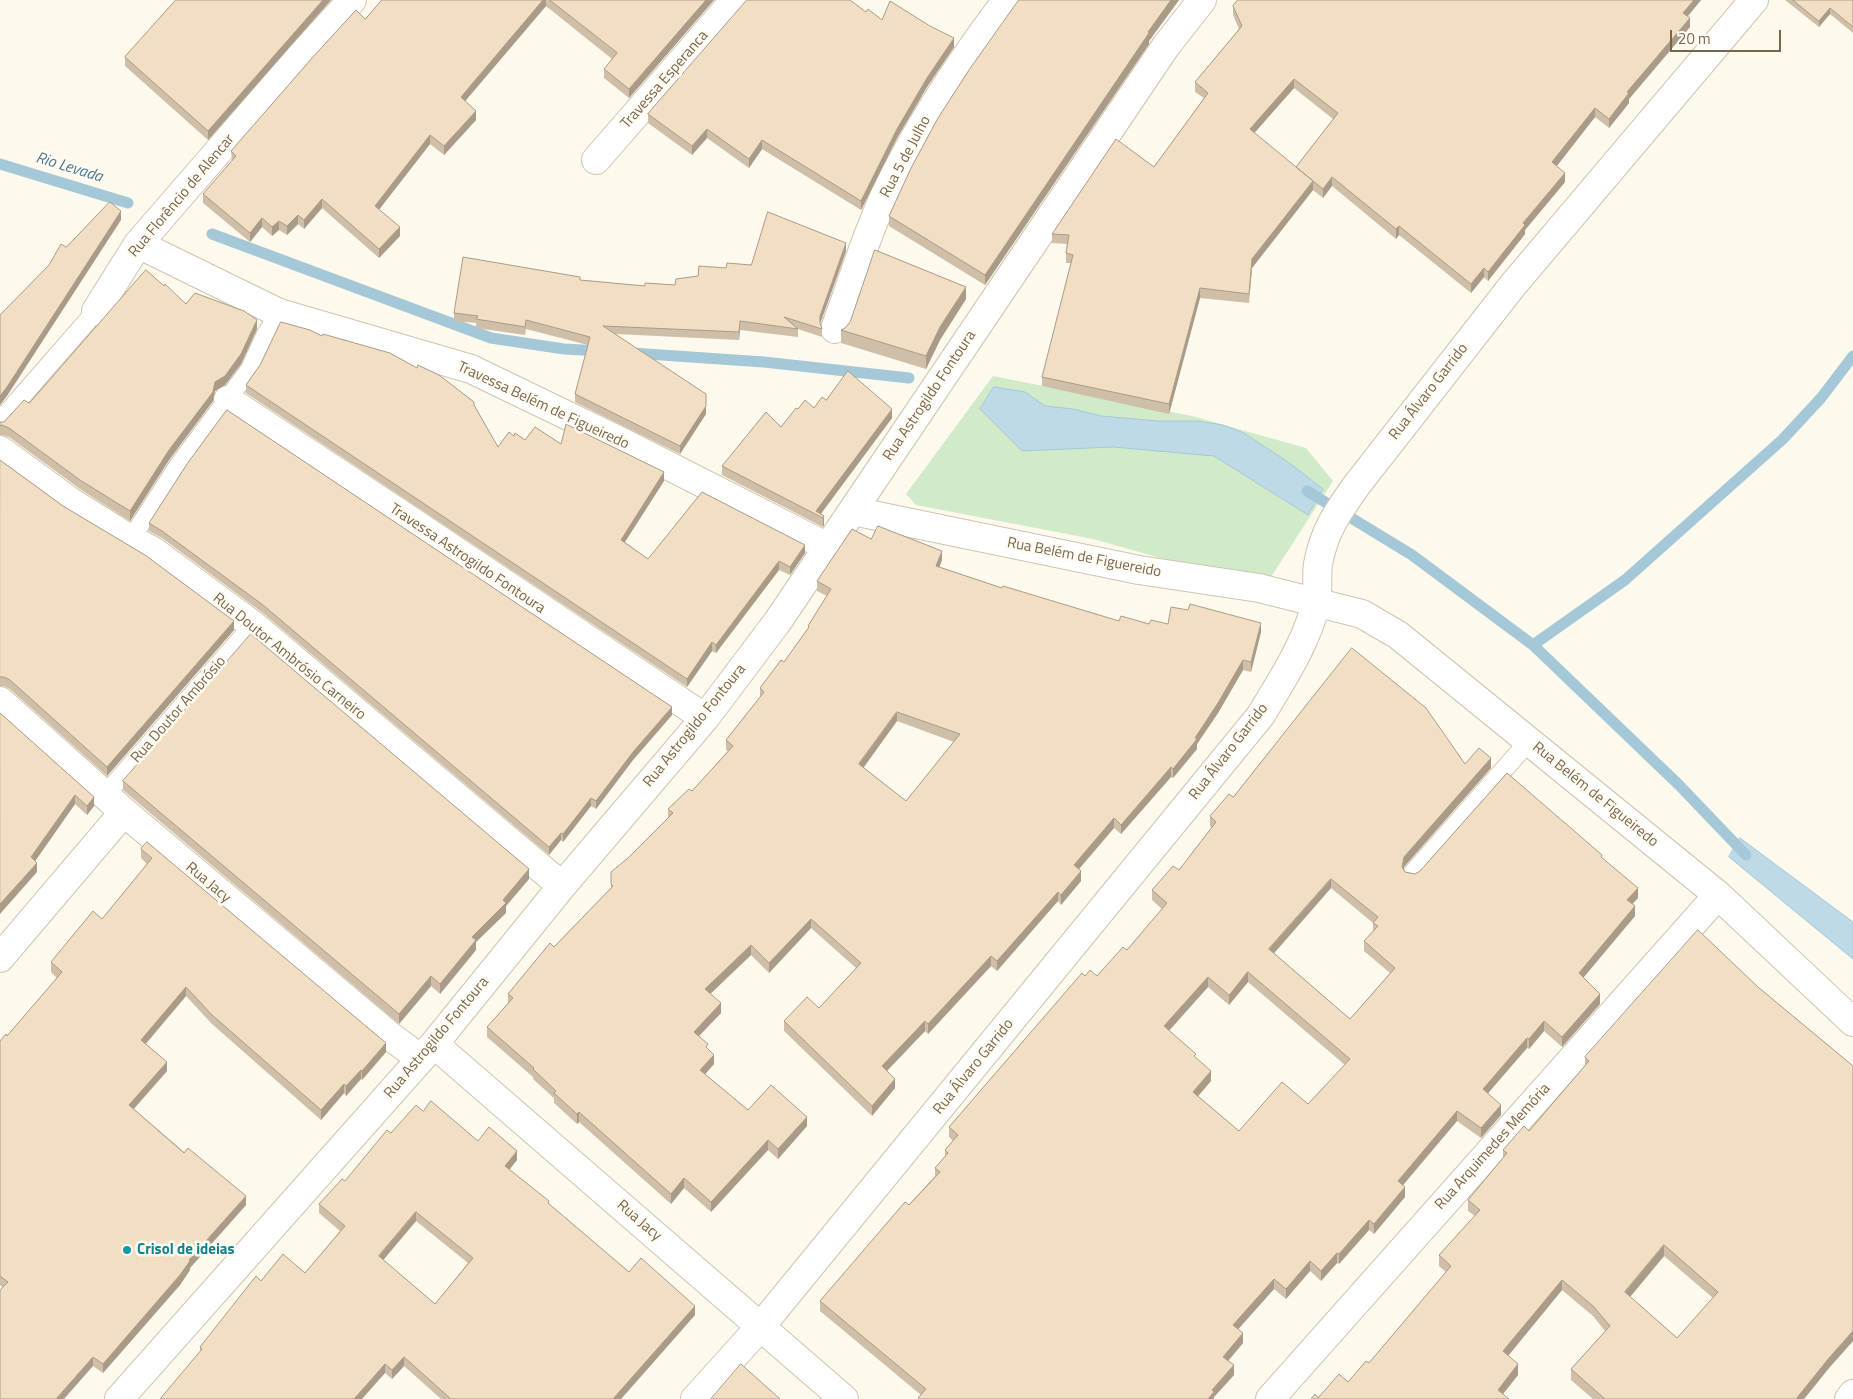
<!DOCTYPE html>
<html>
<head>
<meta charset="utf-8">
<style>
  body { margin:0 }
  #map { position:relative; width:1853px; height:1399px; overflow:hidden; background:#fdf9ec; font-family:"Titillium Web",sans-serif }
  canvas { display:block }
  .scale { position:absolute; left:1670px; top:30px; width:111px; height:22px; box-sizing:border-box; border:2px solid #79654d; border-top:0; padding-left:6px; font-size:15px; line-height:18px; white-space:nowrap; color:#79654d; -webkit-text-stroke:4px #fffcf3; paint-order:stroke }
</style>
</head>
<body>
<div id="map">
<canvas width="1853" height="1399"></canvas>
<div class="scale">20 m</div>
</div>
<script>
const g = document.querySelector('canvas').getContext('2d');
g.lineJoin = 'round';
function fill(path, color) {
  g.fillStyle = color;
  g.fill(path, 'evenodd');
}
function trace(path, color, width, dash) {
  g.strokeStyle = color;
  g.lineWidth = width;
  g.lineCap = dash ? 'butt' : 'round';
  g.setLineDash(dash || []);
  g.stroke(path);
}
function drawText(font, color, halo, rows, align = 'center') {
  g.font = font + ' "Titillium Web",sans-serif';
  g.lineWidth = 5;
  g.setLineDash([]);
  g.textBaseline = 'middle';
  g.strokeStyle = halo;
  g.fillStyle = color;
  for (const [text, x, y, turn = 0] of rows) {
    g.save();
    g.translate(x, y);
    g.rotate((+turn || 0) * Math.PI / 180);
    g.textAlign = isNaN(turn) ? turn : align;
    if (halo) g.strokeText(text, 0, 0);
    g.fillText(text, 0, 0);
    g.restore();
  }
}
const green = new Path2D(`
  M993 376 1192 416 1306 448 1333 481 1271 577 1253 584 1093 539 916 505 906 494Z`);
const water = new Path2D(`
  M994 387 1025 392 1045 406 1073 409 1101 416 1158 421H1198L1223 425 1244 433 1288 462 1323 489 1308 515 1214 456 1113 447 1022 451 980 409Z
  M1740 838 1853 922V959L1729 857Z`);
const stream = new Path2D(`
  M0 164 128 203
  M212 234 491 338 564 349 601 351
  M632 353 764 362 909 378
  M1307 491 1412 555 1533 645 1679 785 1746 855
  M1533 645 1625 580 1783 439 1821 398 1853 356`);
const service = new Path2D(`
  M0 421 96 311
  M131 539 178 466 250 369 265 336 279 313
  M105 795 253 625
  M1412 874 1529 741`);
const minor = new Path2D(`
  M596 160 735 0
  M138 244 279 313 471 369 620 441 828 547
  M96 311 138 244 300 57 352 0
  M835 329C851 285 865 239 884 197 917 127 960 62 1007 0
  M228 400 408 519 705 718
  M0 450 71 502 127 537 153 551 253 625 562 886
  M853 511 1139 570 1259 588 1362 614 1398 635 1718 895 1853 1022
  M0 701 124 812 390 1036 421 1059
  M0 958 124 812
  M434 1044 844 1399
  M119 1399 434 1044 562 886 705 718 778 621 1166 46 1202 0
  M695 1399 761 1326 1261 715C1281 681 1308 641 1316 602 1319 590 1316 577 1318 564 1324 531 1337 513 1356 486L1513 285 1754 0
  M1270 1399 1718 895
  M1849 1399 1853 1394`);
const wall = new Path2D(`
  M176 0H331L208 140 125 66V57Z
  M382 0H714L629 98 604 78V69L612 59 546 6 465 101 476 120 444 155 430 144 379 209 400 236 379 258 322 208 304 229 298 224 287 235 279 230 272 236 262 227 250 242 203 203V194L232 161 231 151 365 19Z
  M1019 0H1179L1149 41V44L985 285 889 226V216Z
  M1238 0H1701L1688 16 1690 27 1629 99V103L1609 128 1595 117 1557 166 1565 182 1525 230V234L1488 281 1484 277 1471 293 1399 235 1396 239 1332 186 1323 198 1313 190 1252 268 1249 303 1200 298 1169 414 1042 386V377L1071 263H1066V253L1067 244 1052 243V234L1154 167 1204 98 1195 92V82L1239 29 1233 15V6ZM1294 88 1333 119 1296 167 1254 133Z
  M1785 0H1853V33L1830 14 1819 27Z
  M747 1 866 12 882 20 954 47 927 87 897 138 861 210 762 149 749 168 707 138 692 155 648 123V114Z
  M846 251 820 324 822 329V337L798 329V337L740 330 739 340 616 334 706 414 680 454 575 402V394L588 345 526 329 525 335 476 328V323L454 321V313L580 280 645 286 675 285 698 276 726 268Z
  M164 286 186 304 257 329 241 364 225 385 215 391 213 401 169 460 130 521 80 489 9 437 2 435H0V422H4L29 403Z
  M966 299 940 340 926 369 841 343V330Z
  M322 336 474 405 498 447 514 436 525 440 664 481 625 542 648 559 805 553 790 575 779 570 716 653 712 651 687 687 246 393V385Z
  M826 400 892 418 821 514 824 516V525L823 527 722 475V466L781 427 798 409 814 408Z
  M0 460 234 630 107 776 10 689 4 686H0Z
  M149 523 672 715 633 760 596 809 591 806 563 842 561 840 549 855 263 613 162 538 149 531Z
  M871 539 942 560 939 567 1002 588 1119 621 1149 624H1168L1261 632 1251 672 1243 670 1218 713 1197 744V749L1173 778 1171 777 1121 834 1114 828 1078 869 1081 881 1061 905 1058 901 997 971 991 966 928 1034 925 1031 887 1071 895 1088 872 1116 784 1031V1021L819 1008 856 968 811 928 769 973 751 955 710 994 721 1013 699 1036 708 1049 714 1064 705 1074 748 1110 807 1126 778 1159 768 1150 711 1212 684 1188 671 1204 579 1122 577 1124 554 1103V1098L533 1079V1077L487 1037V1027L508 1003V994L611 888V872L628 858 668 818V809L692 791 728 751 726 750V740L760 697V688L784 662 808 629V626L827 596 817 591V581ZM897 721 954 742 906 801 863 767Z
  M0 713 94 806 87 815 75 804 35 861 37 872Z
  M1465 764 1491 768 1404 867 1403 869 1405 872 1415 874 1602 858 1638 898 1632 904 1635 916 1583 977 1600 1004 1562 1047 1544 1031 1529 1049 1527 1048 1488 1093 1501 1115 1481 1138 1457 1121 1403 1185 1405 1197 1374 1234 1369 1230 1339 1264 1337 1263 1321 1281 1310 1271 1286 1299 1274 1289 1238 1329 1243 1343 1228 1361 1234 1375 1214 1397V1399H918V1398L921 1395 820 1311V1301L935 1176V1168L945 1156V1150L953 1141 949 1137V1127L1085 976H1097L1127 950 1162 909 1152 900V890L1179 870 1212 828 1210 826V816L1233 797ZM1331 888 1373 923V931L1364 941V951L1390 973 1350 1019 1274 953ZM1248 982 1345 1065 1308 1104 1239 1131 1198 1096 1211 1081 1196 1058 1169 1031 1208 987 1229 1005Z
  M123 781 529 879 506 906V913L476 942V950L440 994 431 986 399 1024 123 790Z
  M141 849 386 1052 362 1080 361 1079 346 1096 344 1093 321 1120 212 1024 186 996 146 1044 167 1071 134 1109 246 1205 190 1268V1270L180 1285 103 1373 93 1366 0 1285V1041L7 1036 57 978 51 972V962L102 919 147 864 141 858Z
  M1758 987 1853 1066V1341L1829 1368 1804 1399H1593L1571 1380V1369L1605 1331 1593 1316 1562 1290 1508 1356 1518 1375 1503 1394 1318 1398 1348 1382 1369 1363 1446 1272 1439 1266V1255L1475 1216 1468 1211V1200L1503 1158V1150L1529 1131 1585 1066V1057ZM1664 1256 1713 1298 1677 1338 1630 1297Z
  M423 1111 478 1141 517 1160 509 1170 629 1272 695 1315 621 1399H441L404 1366 392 1379 385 1373 200 1352V1347L261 1281 305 1273 340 1231 319 1213V1204L345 1181 391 1133ZM416 1221 468 1263 435 1304 383 1260Z`);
const shadedWall = new Path2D(`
  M323 0H331L208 140V131Z
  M543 0H546V6L461 106V97Z
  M706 0H714L629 98V89Z
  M1171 0H1179L1149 41V44L985 285V275L1148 32Z
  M1694 0H1701L1683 22V13Z
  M1830 8V14L1819 27V21Z
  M1690 18V27L1629 99V103L1609 128V119L1627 92Z
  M954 38V47L927 87 897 138 861 210V201L897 129 927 78Z
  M1294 79V88L1250 138V129Z
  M1595 108V117L1552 172V162Z
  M476 111V120L444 155V146Z
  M707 129V138L692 155V146Z
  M430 135V144L375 215V206Z
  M762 140V149L749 168V159Z
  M1565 173V182L1525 230V234L1488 281V272L1523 223Z
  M1332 177V186L1323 198V189Z
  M1313 181V190L1252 268 1249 303 1252 259Z
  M322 199V208L304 229V220Z
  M121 211V220L7 396 0 405V396Z
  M298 215V224L287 235V226Z
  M262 218V227L250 242V233Z
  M279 221V230L272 236V227Z
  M1399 226V235L1396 239V229Z
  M400 227V236L379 258V249Z
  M846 243V251L820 324V328V316Z
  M1484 268V277L1471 293V284Z
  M966 287V299L940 340 926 369V356L940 327Z
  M1200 288V298L1169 414V404Z
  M257 320V329L241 364 225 385 215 391 213 401 169 460 130 521V511L169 450Z
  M740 321V330L739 340V332Z
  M706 406V414L680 454V446Z
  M892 409V418L819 516 816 511Z
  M664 472V481L621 548V540Z
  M824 516V525L823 527V518Z
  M805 545V553L790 575V567Z
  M942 551V560L936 576V566Z
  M779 561V570L716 653V645Z
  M234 621V630L107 776V767Z
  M1261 623V632L1251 672V662Z
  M712 642V651L687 687V679Z
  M1243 660V670L1218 713 1197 744V749L1173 778V769L1195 738Z
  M672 707V715L633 760 596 809V801L633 752Z
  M897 712V721L859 774V764Z
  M1491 758V768L1404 867 1402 877V867L1404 857Z
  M1171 767V777L1121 834V825Z
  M75 795V804L31 867V857Z
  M94 797V806L87 815V806Z
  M591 798V806L563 842V834Z
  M1114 818V828L1074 875V865Z
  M561 833V840L549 855V847Z
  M37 863V872L0 914V904Z
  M529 869V879L506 906V913L476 942V950L440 994V984L472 937Z
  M1081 871V881L1061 905V895Z
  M1331 879V888L1269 959V949Z
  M1638 888V898L1627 910V900Z
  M1058 892V901L997 971V961Z
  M1635 906V916L1579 983V973Z
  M811 919V928L769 973V963Z
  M751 945V955L705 999V989Z
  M991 956V966L928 1034V1024Z
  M1248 972V982L1229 1005V995Z
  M431 976V986L399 1024V1014Z
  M1208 977V987L1164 1036V1026Z
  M186 987V996L141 1049V1040Z
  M1600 994V1004L1562 1047V1037Z
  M721 1003V1013L694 1041V1032Z
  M925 1021V1031L882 1076V1066Z
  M1544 1021V1031L1529 1049V1039Z
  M1527 1038V1048L1483 1099V1089Z
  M386 1043V1052L362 1080V1071Z
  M714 1055V1064L700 1080V1070Z
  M167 1062V1071L129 1114V1105Z
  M361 1070V1079L346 1096V1086Z
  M1211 1071V1081L1193 1102V1092Z
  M895 1079V1088L872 1116V1106Z
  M344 1084V1093L321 1120V1110Z
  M1501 1105V1115L1481 1138V1128Z
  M1457 1111V1121L1398 1191V1181Z
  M579 1112V1122L577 1124V1114Z
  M807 1117V1126L778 1159V1149Z
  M768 1140V1150L711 1212V1202Z
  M517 1151V1160L505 1175V1166Z
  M684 1178V1188L671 1204V1194Z
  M1405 1187V1197L1374 1234V1224Z
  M246 1196V1205L190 1268V1270L180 1285 103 1373V1364L189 1260Z
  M416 1212V1221L379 1265V1256Z
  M1369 1220V1230L1339 1264V1254Z
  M1664 1245V1256L1625 1303V1292Z
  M1337 1253V1263L1321 1281V1271Z
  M1310 1261V1271L1286 1299V1289Z
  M1274 1279V1289L1233 1335V1325Z
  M1562 1280V1290L1503 1362V1351Z
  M695 1306V1315L621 1399H613Z
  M1853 1331V1341L1829 1368 1804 1399H1796L1829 1358Z
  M1243 1333V1343L1223 1367V1357Z
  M93 1357V1366L64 1399H56Z
  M404 1357V1366L392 1379V1370Z
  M385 1364V1373L362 1399H354Z
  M1518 1364V1375L1499 1399 1498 1390Z
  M1234 1365V1375L1214 1397V1399H1208L1212 1390Z`);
const building = new Path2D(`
  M176 0H323L208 131 125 57Z
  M382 0H543L461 97 476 111 444 146 430 135 375 206 400 227 379 249 322 199 304 220 298 215 287 226 279 221 272 227 262 218 250 233 203 194 236 156 231 151 312 58 356 10 365 19Z
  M550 0H706L629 89 604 69 617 53Z
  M747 0H850L866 12 868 9 882 20 890 1 930 26 954 38 927 78 897 129 861 201 762 140 749 159 707 129 692 146 648 114Z
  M1019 0H1171L1148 32 1149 33 985 275 889 216 911 168 938 118 969 70Z
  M1238 0H1694L1683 13 1690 18 1627 92 1629 93 1609 119 1595 108 1552 162 1565 173 1523 223 1525 225 1488 272 1484 268 1471 284 1399 226 1396 229 1332 177 1323 189 1296 167 1338 113 1294 79 1250 129 1313 181 1252 259 1249 294 1200 288 1169 404 1042 377 1073 255 1066 253 1069 235 1052 234 1116 139 1154 167 1208 93 1195 82 1242 26 1233 6Z
  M1793 0H1853V27L1830 8 1819 21Z
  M110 202 121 211 7 387 0 396V315L49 265 61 244 66 247Z
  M768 212 846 243 820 316V323L822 329 784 317 798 329 740 321 739 332 603 326 706 394V406L680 446 575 394 590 337 526 320 525 327 476 319 478 316 454 313 463 257 580 277V280L645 286V283L675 285 676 279 698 276 699 266 726 268 727 263 751 265Z
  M875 250 966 287 940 327 926 356 841 330 845 328 850 322Z
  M146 270 164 286 165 284 186 304 195 293 244 311 257 320 241 354 225 376 215 382 213 392 169 450 130 511 80 480 9 428 2 425 0 426V422H4L24 400 29 403Z
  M281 322 310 330 322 336 323 334 390 353 417 368 418 365 439 375 474 402V405L498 447 509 432 514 436 515 433 525 440 535 427 561 444 566 424 664 472 621 540 648 559 702 492 805 545 790 567 779 561 716 645 712 642 687 679 246 385 260 365Z
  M848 371 892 409 816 511 824 516 823 518 722 466 766 412 781 427 796 408 798 409 805 400 814 408 822 397 826 400Z
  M227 410 672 707 633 752 596 801 591 798 563 834 561 833 549 847 263 605 162 531 149 523 187 464Z
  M0 460 63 506 145 555 234 621 107 767 10 680 4 677H0Z
  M878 526 942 551 936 566 1002 588 1003 586 1119 621 1121 616 1149 624 1151 620 1168 624 1171 607 1188 610 1190 604 1261 623 1251 662 1243 660 1218 703 1195 738 1197 739 1173 769 1171 767 1121 825 1114 818 1074 865 1081 871 1061 895 1058 892 997 961 991 956 928 1024 925 1021 882 1066 895 1079 872 1106 784 1021 807 997 819 1008 861 963 811 919 769 963 751 945 705 989 721 1003 694 1032 708 1044 706 1047 714 1055 700 1070 748 1110 771 1085 807 1117 778 1149 768 1140 711 1202 684 1178 671 1194 579 1112 577 1114 554 1093 556 1091 533 1069 534 1068 487 1027 513 998 508 994 550 943 554 947 613 886 611 884V872L628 858 673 813 668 809 689 789 692 791 733 746 726 740 764 692 760 688 781 660 784 662 809 627 808 626 831 589 817 581 852 529 871 539ZM897 712 960 734 906 801 859 764Z
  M251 634 529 869 503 900 506 903 472 937 476 940 440 984 431 976 399 1014 123 781Z
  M1352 648 1426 708 1465 764 1479 748 1491 758 1404 857 1402 867 1405 872 1415 874 1420 871 1507 773 1602 855 1601 857 1638 888 1627 900 1635 906 1579 973 1600 994 1562 1037 1544 1021 1529 1039 1527 1038 1483 1089 1501 1105 1481 1128 1457 1111 1398 1181 1405 1187 1374 1224 1369 1220 1339 1254 1337 1253 1321 1271 1310 1261 1286 1289 1274 1279 1233 1325 1243 1333 1223 1357 1234 1365 1212 1390 1214 1392 1208 1399H920L918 1398 926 1389 820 1301 905 1202 909 1205 940 1172 935 1168 948 1153 945 1150 958 1135 949 1127 1082 973 1085 976 1090 970 1097 976 1123 947 1127 950 1167 903 1152 890 1173 866 1179 870 1216 822 1210 816 1229 794 1233 797ZM1331 879 1378 917 1373 923 1378 926 1364 941 1395 968 1350 1019 1269 949ZM1248 972 1350 1059 1308 1104 1282 1082 1239 1131 1193 1092 1211 1071 1194 1056 1196 1054 1164 1026 1208 977 1229 995Z
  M0 713 94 797 87 806 75 795 31 857 37 863 0 904Z
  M147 842 386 1043 362 1071 361 1070 346 1086 344 1084 321 1110 212 1015 186 987 141 1040 167 1062 129 1105 184 1153 188 1148 246 1196 189 1260 190 1261 180 1275 103 1364 93 1357 56 1399H0V1290L8 1282 0 1276V1041L6 1034 7 1036 62 972 51 962 93 911 102 919 152 858 141 849Z
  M1698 930 1758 987 1853 1066V1331L1829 1358 1796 1399H1605L1571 1369 1610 1326 1593 1306 1562 1280 1503 1351 1518 1364 1498 1390 1509 1399H1311L1315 1394 1318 1398 1339 1374 1348 1382 1366 1361 1369 1363 1451 1266 1439 1255 1480 1210 1468 1200 1507 1153 1503 1150 1524 1126 1529 1131 1589 1061 1585 1057ZM1664 1245 1718 1292 1677 1338 1625 1292Z
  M431 1101 478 1141 489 1127 517 1151 505 1166 549 1201 548 1203 629 1272 641 1258 695 1306 613 1399H451L404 1357 392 1370 385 1364 354 1399H160L202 1349 200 1347 256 1276 261 1281 283 1254 305 1273 345 1226 319 1204 342 1179 345 1181 387 1130 391 1133 416 1105 423 1111ZM416 1212 473 1258 435 1304 379 1256Z
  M741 1364 780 1399H711Z`);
const markers = [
  [127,1250,5,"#0f9aa8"]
];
const streetNames = [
  ["Travessa Esperanca",665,80,-49],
  ["Rua 5 de Julho",906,157,-62],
  ["Rua Florêncio de Alencar",182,196,-50],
  ["Rua Álvaro Garrido",1429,392,-52],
  ["Rua Astrogildo Fontoura",930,396,-56],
  ["Travessa Belém de Figueiredo",543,406,25],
  ["Rua Belém de Figuereido",1084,558,11],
  ["Travessa Astrogildo Fontoura",467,559,34],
  ["Rua Doutor Ambrósio Carneiro",289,657,39],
  ["Rua Doutor Ambrósio",179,710,-49],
  ["Rua Astrogildo Fontoura",695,726,-51],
  ["Rua Álvaro Garrido",1229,752,-52],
  ["Rua Belém de Figueiredo",1595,795,39],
  ["Rua Jacy",208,883,40],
  ["Rua Astrogildo Fontoura",437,1038,-50],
  ["Rua Álvaro Garrido",974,1067,-51],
  ["Rua Arquimedes Memória",1493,1147,-48],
  ["Rua Jacy",639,1221,41]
];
const cultureNames = [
  ["Crisol de ideias",137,1250]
];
const waterNames = [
  ["Rio Levada",69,168,17]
];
fill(green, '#d1ebc9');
fill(water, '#bfdae7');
trace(water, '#a5c8d9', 1);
trace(stream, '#a5c8d9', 11);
trace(service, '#d0c4b0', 20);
trace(minor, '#d0c4b0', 30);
trace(service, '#fff', 18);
trace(minor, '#fff', 28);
fill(wall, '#d0bfa8');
fill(shadedWall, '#a99b88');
fill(building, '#f2dec3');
trace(building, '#a99b88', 1);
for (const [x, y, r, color] of markers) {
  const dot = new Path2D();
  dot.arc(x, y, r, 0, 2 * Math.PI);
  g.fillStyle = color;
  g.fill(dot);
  trace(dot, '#fffcf3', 2);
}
drawText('15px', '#79654d', '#fffcf3', streetNames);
drawText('bold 15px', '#0d838f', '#fffcf3', cultureNames, 'left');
drawText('italic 16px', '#4a7994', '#fffcf3', waterNames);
</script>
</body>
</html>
